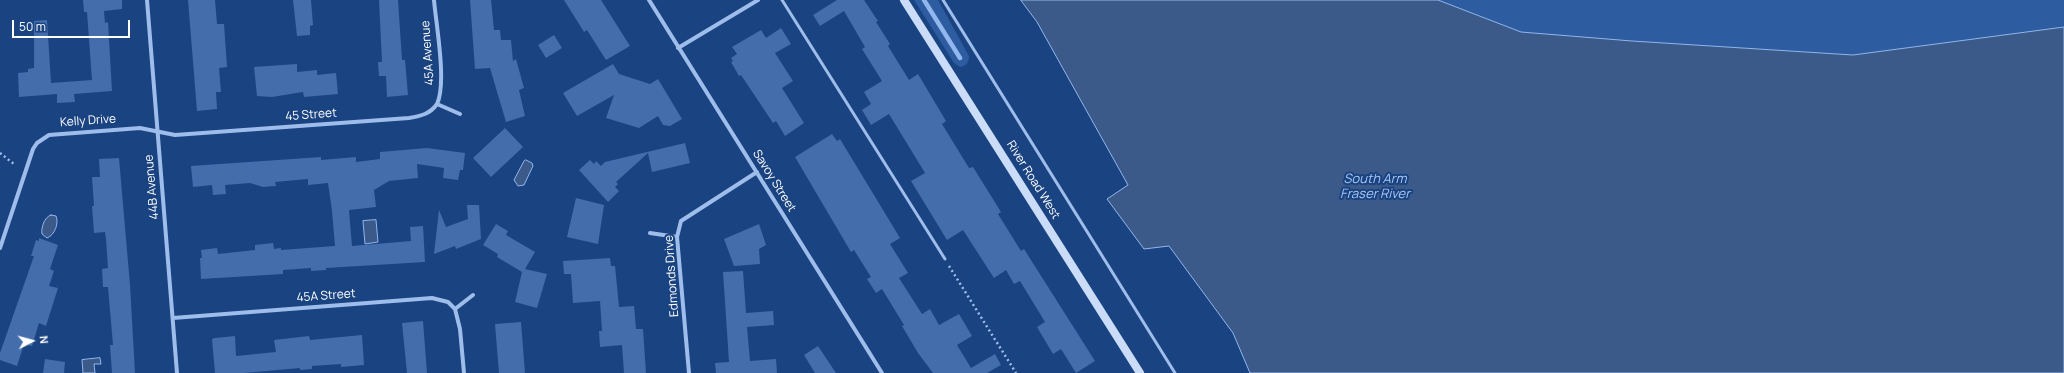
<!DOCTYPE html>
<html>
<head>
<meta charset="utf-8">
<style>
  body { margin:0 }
  #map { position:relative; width:2064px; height:373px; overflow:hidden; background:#1a4381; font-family:Manrope,sans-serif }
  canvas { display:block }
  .north { position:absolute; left:12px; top:321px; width:40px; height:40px; -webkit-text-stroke:3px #1a4381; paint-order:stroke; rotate:84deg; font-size:11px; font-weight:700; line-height:16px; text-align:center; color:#fff }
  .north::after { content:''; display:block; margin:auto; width:14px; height:18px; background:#fff; clip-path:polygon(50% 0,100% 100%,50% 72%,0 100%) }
  .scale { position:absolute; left:12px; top:20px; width:118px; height:18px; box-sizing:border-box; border:2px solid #fff; border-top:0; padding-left:5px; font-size:12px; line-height:14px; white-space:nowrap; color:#fff; -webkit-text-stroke:3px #1a4381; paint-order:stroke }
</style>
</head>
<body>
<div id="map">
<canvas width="2064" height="373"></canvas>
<div class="north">N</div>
<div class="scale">50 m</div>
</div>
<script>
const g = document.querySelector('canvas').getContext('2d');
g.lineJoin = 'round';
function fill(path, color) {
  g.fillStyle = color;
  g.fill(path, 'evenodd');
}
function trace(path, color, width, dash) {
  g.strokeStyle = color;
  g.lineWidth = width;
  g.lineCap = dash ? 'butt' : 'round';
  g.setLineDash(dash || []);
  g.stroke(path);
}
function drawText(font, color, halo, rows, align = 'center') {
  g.font = font + ' Manrope,sans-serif';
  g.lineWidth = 4;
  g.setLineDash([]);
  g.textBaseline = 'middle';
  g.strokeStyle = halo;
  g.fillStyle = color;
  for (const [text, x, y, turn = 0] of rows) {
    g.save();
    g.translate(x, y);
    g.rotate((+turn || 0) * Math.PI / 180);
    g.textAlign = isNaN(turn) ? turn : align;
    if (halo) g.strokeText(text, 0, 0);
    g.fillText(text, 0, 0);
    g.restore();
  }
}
const green = new Path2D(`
  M914 0H938L969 56C969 62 966 66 960 67L954 63Z
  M1438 0H2064V27L1853 55 1632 41 1521 32Z`);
const water = new Path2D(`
  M1021 0H1438L1521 32 1632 41 1853 55 2064 27V373H1250L1233 333 1169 246 1144 249 1107 199 1128 185 1037 22Z
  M526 160 532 163 533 166 524 185 518 186 514 180 524 161Z
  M51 215 56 216C59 223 55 235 47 238L42 234C41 228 44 217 51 215Z
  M376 220 378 242 365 244 363 221Z
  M100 358 101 364H94L95 373H83L82 360Z`);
const stream = new Path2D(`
  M924 0 960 58`);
const building = new Path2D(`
  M83 0H122V9L104 11 105 23 108 22 112 91 74 94 75 102 57 103V94L19 97 18 73 28 72V69L34 68V21L47 20 51 83 92 80 87 12H84Z
  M188 0H215L217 24H224L227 67 219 68 221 92H216L217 109 197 111Z
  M293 0H311L313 25 310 26V35L297 36Z
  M379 0H398L402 60H405L408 95 387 97 386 76H379L378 62H382Z
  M470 0H491L494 30H500L501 40H511L513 61 516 59 524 88 519 90 525 116 506 122 490 68 475 69Z
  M564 0H601L630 46 606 60 587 30 584 32Z
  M837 0H864L878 21 876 22 890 44 888 46 909 80 918 74 946 121 942 124 969 168 973 167 1001 212 998 214 1021 251 1024 249 1095 361 1076 373 1061 349 1053 354 1037 327 1045 322 1020 281 1014 284 1006 270 994 278 963 230 947 240 911 181 925 173 889 114 871 125 862 110 871 104 864 92 882 81 862 49 865 47 844 11 820 26 813 15Z
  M781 28 791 44 775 53 793 81 782 88 804 123 785 136 776 121 773 123 741 75 739 76 731 62 733 61 731 58 737 54 732 47 761 30 766 38Z
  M554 35 562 48 546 58 538 45Z
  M297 64V72L317 70V75L336 73 338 94 304 97 303 92 272 97 257 96 254 67Z
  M613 64 619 74 650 84 658 79 682 119 670 126 663 125 658 116 639 128 606 118 614 95 577 116 563 93Z
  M505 128 523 147 491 177 473 158Z
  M832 134 837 141 840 139 900 238 890 244 908 273 899 278 922 314 930 309 939 325 959 314 972 336 957 345 971 368 995 354 1001 365 987 373H933L918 353 902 326 904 325 882 289 876 293 867 279 871 277 854 250 851 252 795 157Z
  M685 143 690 163 652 172 648 153 616 182 618 184 615 187 619 191 608 202 579 170 590 160 594 164 596 161 601 166 605 162Z
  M427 148 465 153 463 170H460L458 180 443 178 444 168 417 164 418 178 389 181 374 190 376 207 349 210 352 246 411 241 410 227 423 226 425 262 326 268V270L311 271V268L283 270V274L201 279 200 258H202L201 250 217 248 218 254 255 250V245L273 243 274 249 281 248V250L335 246 332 211 328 183 308 185V179L275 182 276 186 263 187 250 183 225 185 226 194 213 195 212 185 193 187 191 166 321 157V160L356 157V162L380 159V152Z
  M119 158 130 285 135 373H112L110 345H113L108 287H103L102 269 108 268 106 239 105 232 94 233 92 206H94L92 177H100L99 159Z
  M576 198 604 205 598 244 567 237Z
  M467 205H479L481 239 456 249 455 246 434 254 439 210 446 227 468 219Z
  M496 224 508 231 506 235 535 252 525 269 547 274 537 308 515 302 522 272 497 257 498 254 483 245Z
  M759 224 766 245 759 249 760 264 734 266 724 239Z
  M39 238 58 245 50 269 54 271 49 286 58 288 46 326 39 323 32 346 24 344 17 366 0 360V353L34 256H31L36 240 39 241Z
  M610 258 611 266H615L619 307 634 306 636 329H643L646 373H624L622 345 600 347 599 331H602L600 301 573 303 571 274H564L563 261Z
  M743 271 746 313 773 311 774 325 747 327 750 361 776 359 777 373H716L715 363 729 362 723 272Z
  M423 321 427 373H407L402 323Z
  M521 322 525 373H499L495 324Z
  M362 335 364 365 341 367V364L312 366V369L300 370V368L244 373H215L212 339 215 338 235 336 236 356 276 352 274 340 309 336 310 340Z
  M818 346 836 373H815L804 355Z
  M45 359 65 362 64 373H43Z`);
const path = new Path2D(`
  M0 153 14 164
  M949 266 1016 373`);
const service = new Path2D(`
  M782 0 945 259
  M943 0 1175 373`);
const minor = new Path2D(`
  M147 0 177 373
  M434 0C436 24 447 83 437 104
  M649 0 882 373
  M678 48 758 0
  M650 233 677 237
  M0 248 33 149 37 143 49 135 140 128 175 135 409 118C421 116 430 114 437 104L460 114
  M455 309 460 329 464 373
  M173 318 432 298 448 302 455 309 473 295
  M689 373 677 237 681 221 757 172`);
const secondary = new Path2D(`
  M904 0 1140 373`);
const streetNames = [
  ["45A Avenue",428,53,-94],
  ["45 Street",311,115,-4],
  ["Kelly Drive",88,121,-4],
  ["River Road West",1033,180,58],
  ["Savoy Street",774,181,58],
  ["44B Avenue",152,187,-95],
  ["Edmonds Drive",672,276,-94],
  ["45A Street",326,296,-4]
];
const waterNames = [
  ["South Arm",1375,179],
  ["Fraser River",1375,194]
];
fill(green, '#2d5ca1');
fill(water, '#3c5a89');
trace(water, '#91b7ed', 1);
trace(stream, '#91b7ed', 4.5);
fill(building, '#436dab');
trace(path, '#9ebdeb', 2.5, [2, 3]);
trace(service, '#9ebdeb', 3);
trace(minor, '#9ebdeb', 4);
trace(secondary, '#cadcf8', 8);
drawText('12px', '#fff', '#1a4381', streetNames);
drawText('italic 13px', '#a9c7f2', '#1a4381', waterNames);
</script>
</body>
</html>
